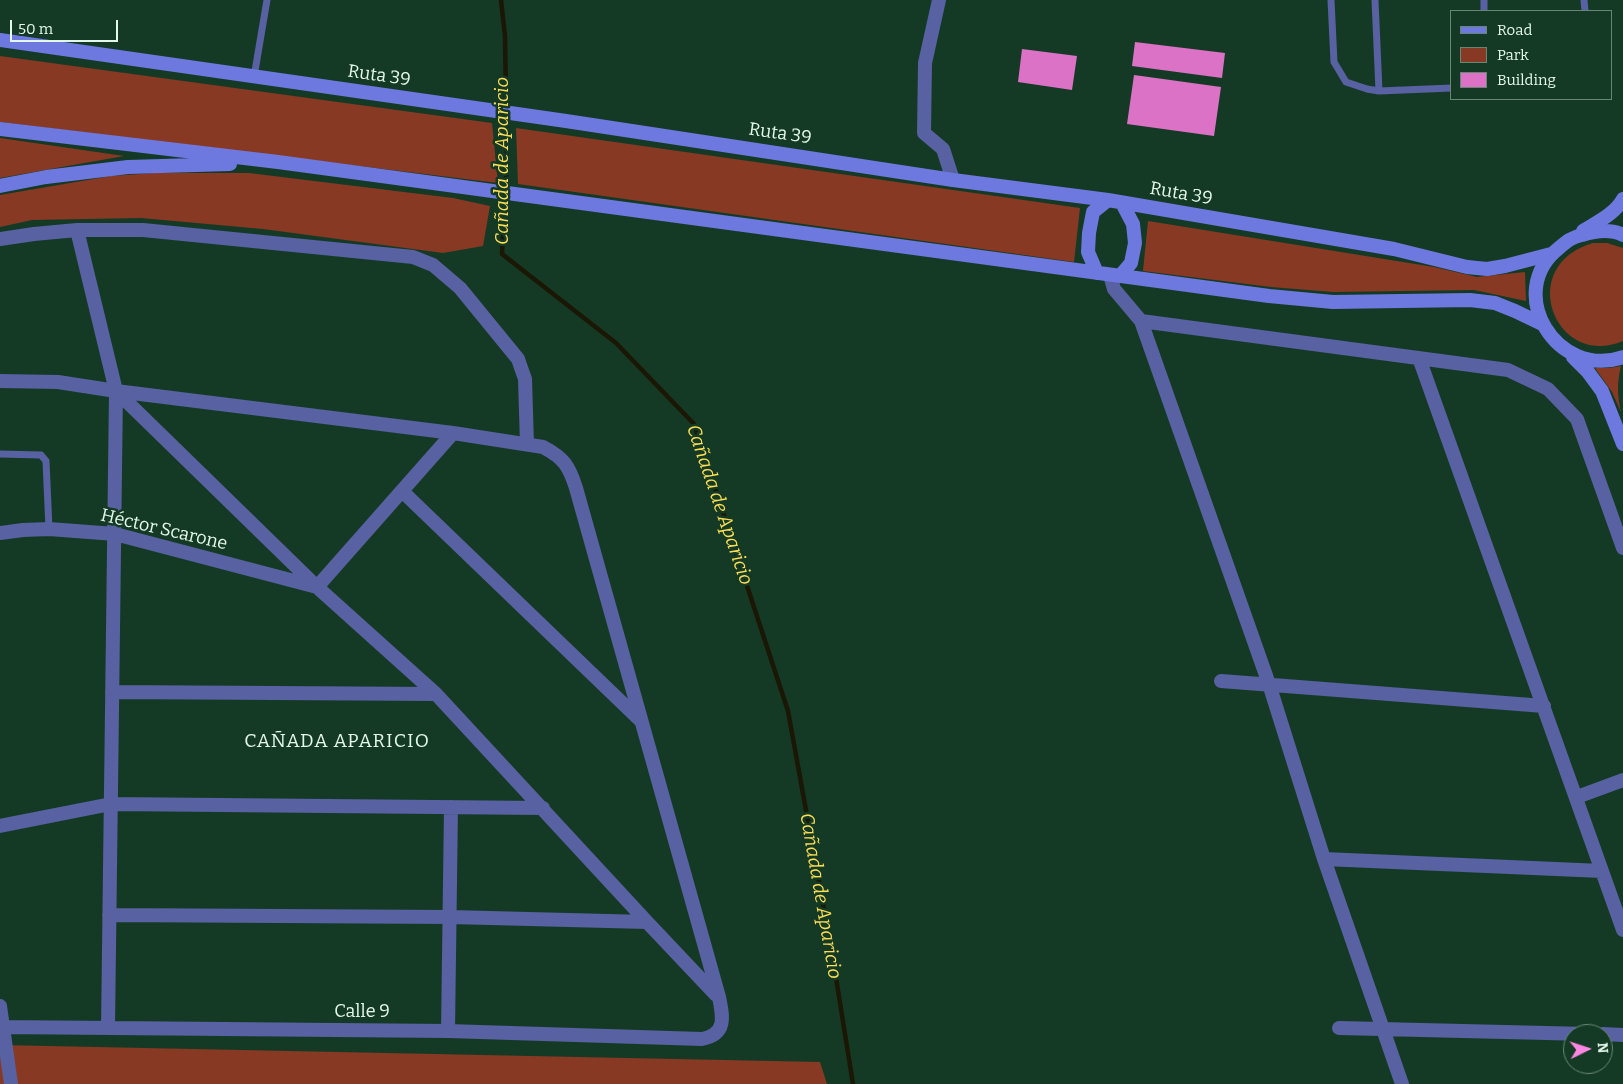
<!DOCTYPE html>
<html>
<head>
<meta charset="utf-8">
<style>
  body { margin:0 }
  #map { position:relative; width:1623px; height:1084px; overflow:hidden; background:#143a25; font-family:Bitter,serif }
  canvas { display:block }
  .legend { position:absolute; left:1450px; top:10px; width:162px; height:90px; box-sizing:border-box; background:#143a25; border:1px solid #678674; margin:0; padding:6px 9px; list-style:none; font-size:15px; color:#e3f8ea }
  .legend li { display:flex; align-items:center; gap:10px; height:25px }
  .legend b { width:25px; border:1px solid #678674 }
  .north { position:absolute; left:1563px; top:1024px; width:50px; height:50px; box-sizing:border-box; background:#143a25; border:1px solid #678674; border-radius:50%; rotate:86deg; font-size:14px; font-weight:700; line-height:20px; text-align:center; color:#e3f8ea }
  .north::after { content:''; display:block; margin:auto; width:18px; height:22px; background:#fd86e2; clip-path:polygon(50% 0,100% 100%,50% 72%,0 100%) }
  .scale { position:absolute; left:10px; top:20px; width:108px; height:22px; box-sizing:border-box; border:2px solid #e3f8ea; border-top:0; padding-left:6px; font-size:15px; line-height:18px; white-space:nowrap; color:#e3f8ea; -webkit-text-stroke:4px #143a25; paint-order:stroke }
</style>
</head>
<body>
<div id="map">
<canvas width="1623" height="1084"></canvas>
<ul class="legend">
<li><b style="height:6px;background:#6e79e0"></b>Road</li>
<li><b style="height:14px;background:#883923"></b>Park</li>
<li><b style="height:14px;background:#dc72c5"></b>Building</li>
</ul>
<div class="north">N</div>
<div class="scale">50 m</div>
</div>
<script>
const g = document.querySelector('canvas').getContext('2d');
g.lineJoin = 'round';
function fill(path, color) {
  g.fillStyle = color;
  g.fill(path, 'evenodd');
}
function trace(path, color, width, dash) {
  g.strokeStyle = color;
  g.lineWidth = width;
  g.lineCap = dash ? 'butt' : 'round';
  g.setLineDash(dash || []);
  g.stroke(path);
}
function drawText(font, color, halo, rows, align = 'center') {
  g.font = font + ' Bitter,serif';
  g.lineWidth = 5;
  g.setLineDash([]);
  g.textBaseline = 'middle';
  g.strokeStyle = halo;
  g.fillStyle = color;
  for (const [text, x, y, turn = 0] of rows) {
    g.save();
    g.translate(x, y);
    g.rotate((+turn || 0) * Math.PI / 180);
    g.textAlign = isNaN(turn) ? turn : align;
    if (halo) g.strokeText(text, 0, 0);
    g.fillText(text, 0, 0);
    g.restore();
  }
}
const green = new Path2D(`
  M0 56 492 123 498 183 0 122Z
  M516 128 1080 208 1074 262 518 184Z
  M0 138 124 156 0 178Z
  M155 173H249L453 198 490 206 483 246 443 253 263 229 141 218 32 220 0 227V195L111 176Z
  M1148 221 1434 267 1477 277 1525 272 1526 301 1474 290 1333 292 1271 287 1143 271Z
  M1593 243H1607L1623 248V341C1556 370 1514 266 1593 243Z
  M1621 366C1617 382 1617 395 1621 412L1612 392 1595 368H1610Z
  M0 1045 820 1062 827 1084H0Z`);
const stream = new Path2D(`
  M501 0 505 36 507 161 502 254 616 343 694 424 788 711 833 959 853 1084`);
const building = new Path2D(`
  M1135 42 1225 53 1222 78 1132 66Z
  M1022 49 1077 56 1072 90 1018 82Z
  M1134 75 1221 87 1214 136 1127 124Z`);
const service = new Path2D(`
  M1331 0 1334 62 1346 82 1367 89 1379 91 1452 88
  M1375 0 1379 91
  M1484 0V11
  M1584 0 1585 11
  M254 77 267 0
  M0 454 41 455 46 461 49 529`);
const minor = new Path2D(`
  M939 0 925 63 924 133 943 149 953 180
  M77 230 116 391 108 1028
  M0 239 34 234 77 230H143L413 257 433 265 460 288 518 359 525 379 527 444
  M1110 275 1114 289 1141 321 1508 370 1548 389 1577 419 1623 548
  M1141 321 1269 684 1324 859 1402 1084
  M1419 358 1623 930
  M0 381 58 382 116 391 453 433 543 447C564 458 569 466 576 488L719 997C723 1017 727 1034 702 1039L448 1031 0 1027
  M116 391 317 587 436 694 647 922 716 995
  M402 491 641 721
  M0 533 23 530 49 529 115 534 317 587 453 433
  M1221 681 1544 706
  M112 692 436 694
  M1577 797 1623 780
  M0 826 111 804 543 808
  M1324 859 1602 871
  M109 915 450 917 647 922
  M0 1006 11 1084
  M1339 1028 1587 1034
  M448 1031 451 807
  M1603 1034 1623 1035`);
const secondary = new Path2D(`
  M0 40 566 121 953 180 1108 200 1394 249 1467 267 1487 269 1505 266 1551 254
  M0 129 278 162 1269 296 1333 302 1470 300 1495 303 1515 311 1542 324
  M0 186 46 177 128 167 230 164
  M1583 231C1597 222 1615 214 1623 199
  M1623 235C1611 229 1595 231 1582 235 1572 237 1567 241 1559 248 1503 292 1557 380 1623 357
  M1097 273 1088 252 1089 233 1093 212 1108 200
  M1120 276 1131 263 1135 243 1133 224 1122 203
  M1573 357 1588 372 1602 391 1623 444`);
const streetNames = [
  ["Ruta 39",379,76,8],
  ["Ruta 39",780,134,8],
  ["Ruta 39",1181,194,10],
  ["Héctor Scarone",164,530,13],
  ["Calle 9",362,1012]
];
const waterNames = [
  ["Cañada de Aparicio",503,161,-90],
  ["Cañada de Aparicio",719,505,71],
  ["Cañada de Aparicio",820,896,80]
];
const neighbourhoodNames = [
  ["CAÑADA APARICIO",337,742]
];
fill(green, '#883923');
trace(stream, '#1b1705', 4.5);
fill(building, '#dc72c5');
trace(service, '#5861a1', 7);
trace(minor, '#5861a1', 14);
trace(secondary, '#6e79e0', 14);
drawText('18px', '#e3f8ea', '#143a25', streetNames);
drawText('italic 19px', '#fddd53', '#143a25', waterNames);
g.letterSpacing = '1px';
drawText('19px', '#e3f8ea', '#143a25', neighbourhoodNames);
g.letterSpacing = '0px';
</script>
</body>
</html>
